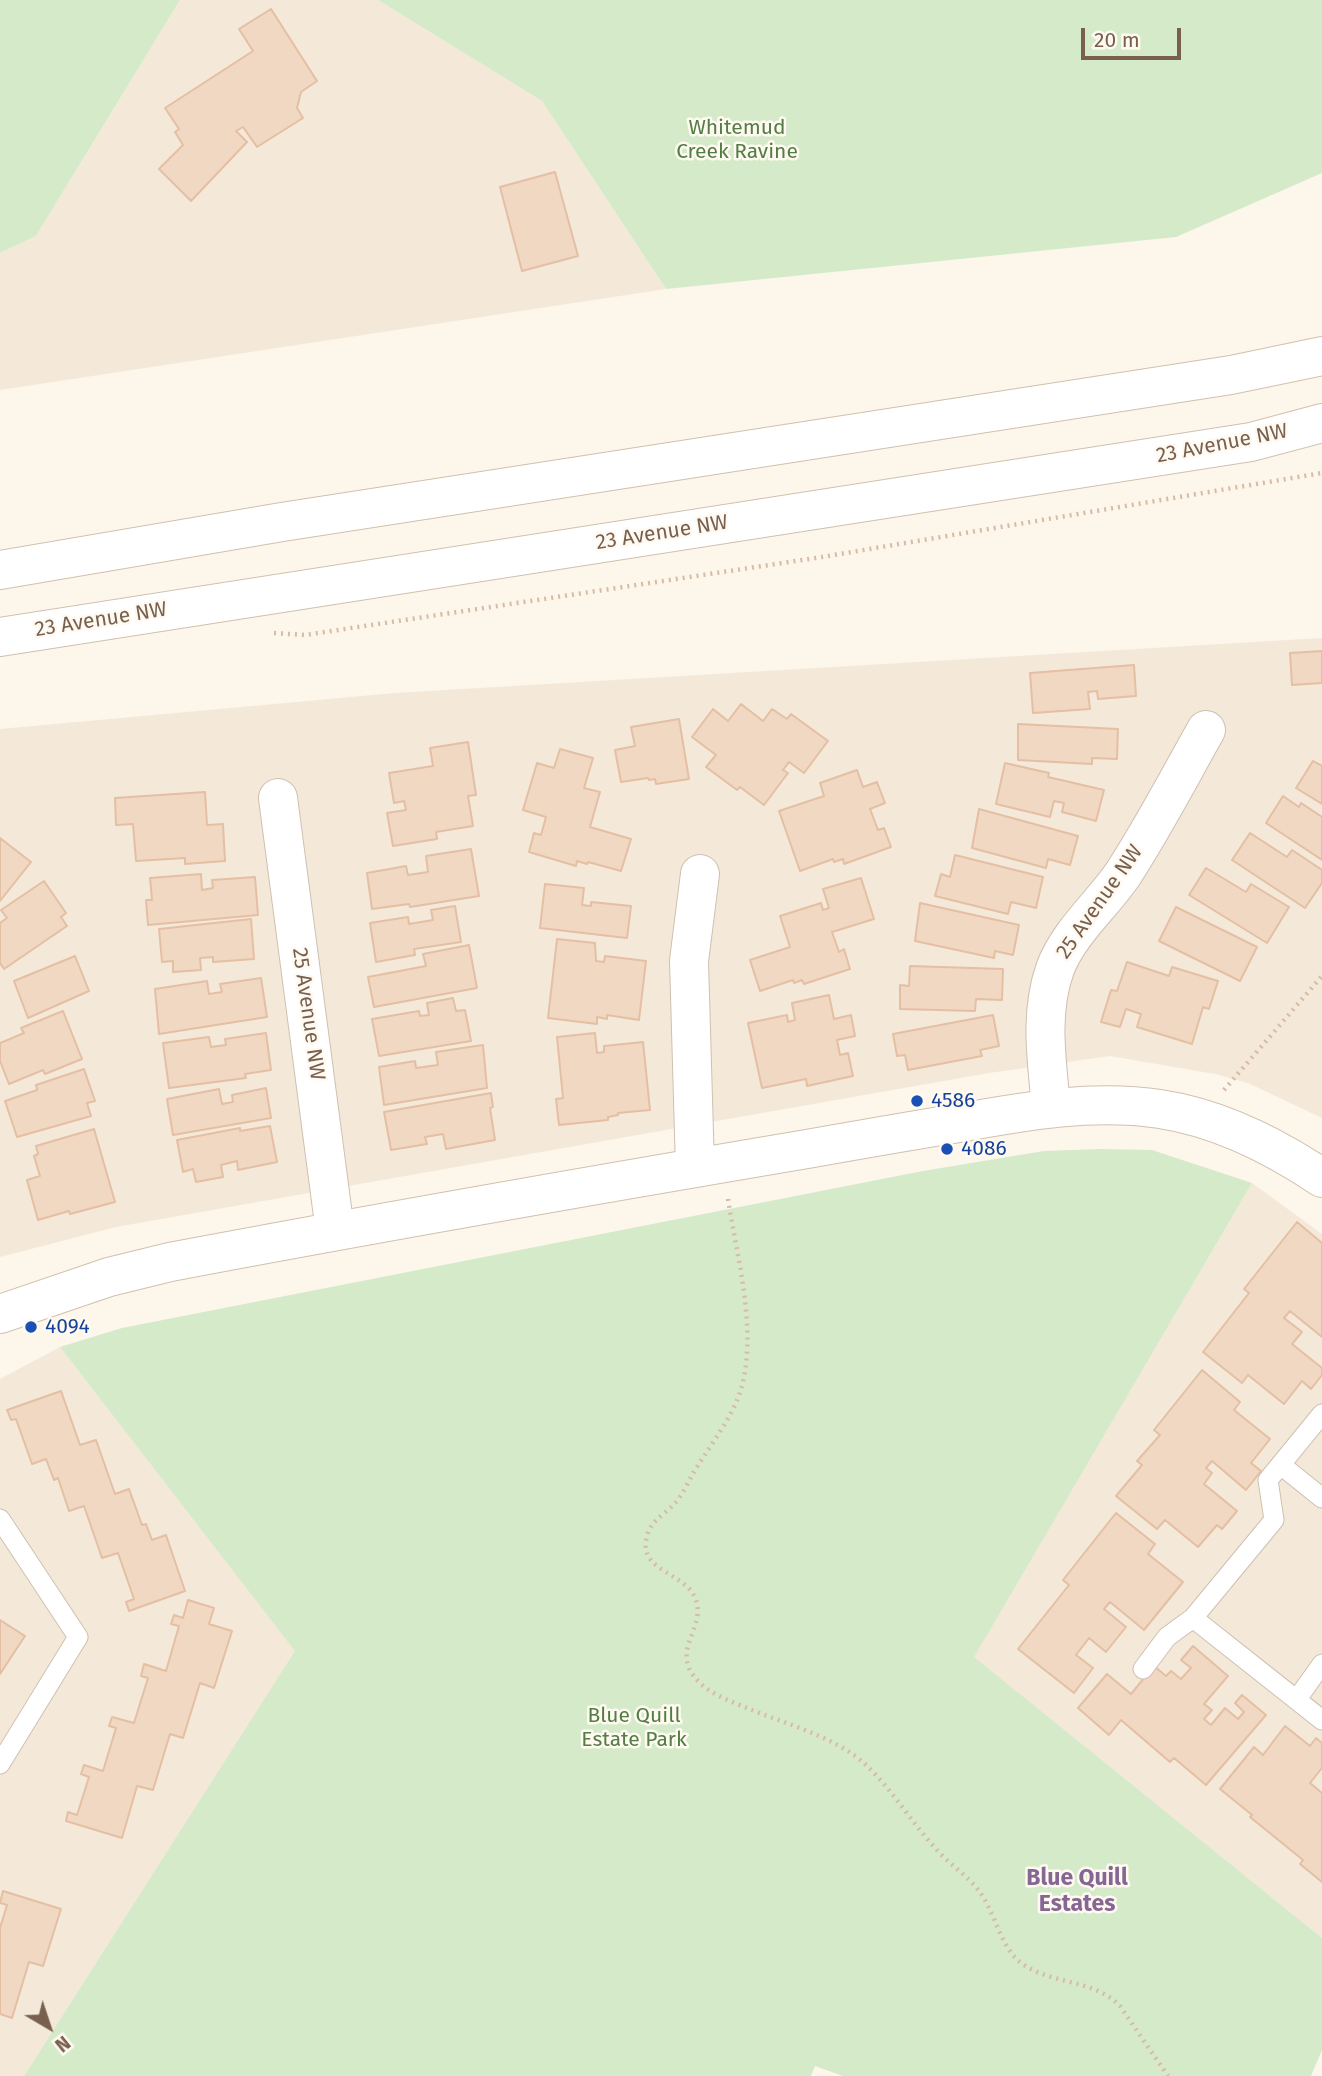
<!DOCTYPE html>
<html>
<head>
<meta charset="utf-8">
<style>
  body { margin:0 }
  #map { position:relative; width:1322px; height:2076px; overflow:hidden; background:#fcf6eb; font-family:"Fira Sans",sans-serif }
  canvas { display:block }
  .north { position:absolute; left:14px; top:1992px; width:70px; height:70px; -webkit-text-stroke:5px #fffaf1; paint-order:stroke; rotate:141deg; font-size:19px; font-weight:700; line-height:28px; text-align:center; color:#785f4e }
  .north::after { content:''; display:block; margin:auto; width:24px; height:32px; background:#785f4e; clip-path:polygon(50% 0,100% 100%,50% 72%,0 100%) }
  .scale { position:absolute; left:1081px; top:28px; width:100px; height:32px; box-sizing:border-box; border:4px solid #785f4e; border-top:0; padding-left:9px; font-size:21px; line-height:24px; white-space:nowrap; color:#785f4e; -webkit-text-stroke:5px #fffaf1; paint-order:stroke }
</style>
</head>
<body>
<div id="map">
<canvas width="1322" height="2076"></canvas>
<div class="north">N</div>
<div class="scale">20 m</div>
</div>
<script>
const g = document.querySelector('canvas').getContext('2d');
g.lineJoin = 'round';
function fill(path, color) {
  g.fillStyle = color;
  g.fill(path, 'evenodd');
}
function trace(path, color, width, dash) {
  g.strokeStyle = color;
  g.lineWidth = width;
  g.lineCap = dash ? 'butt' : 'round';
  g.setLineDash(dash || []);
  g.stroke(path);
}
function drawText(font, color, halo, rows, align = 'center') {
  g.font = font + ' "Fira Sans",sans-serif';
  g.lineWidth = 5;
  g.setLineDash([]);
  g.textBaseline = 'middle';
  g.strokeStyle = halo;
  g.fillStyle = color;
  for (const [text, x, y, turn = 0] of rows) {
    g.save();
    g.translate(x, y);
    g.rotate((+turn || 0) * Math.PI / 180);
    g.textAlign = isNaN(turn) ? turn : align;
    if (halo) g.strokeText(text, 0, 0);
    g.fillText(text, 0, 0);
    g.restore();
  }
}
const residential = new Path2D(`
  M180 0H378L542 101 666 289 0 390V253L36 236Z
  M1322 638V1118L1248 1083 1215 1074 1110 1056 989 1073 116 1227 0 1257V729L395 693Z
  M1252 1183 1322 1234V1938L973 1657Z
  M60 1347 296 1651 24 2076H0V1379Z`);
const green = new Path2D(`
  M0 0H180L36 236 0 253Z
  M378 0H1322V173L1176 237 666 289 542 101Z
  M1100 1149 1152 1150 1252 1183 974 1657 1322 1938V2050L1311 2076H843L815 2066 811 2076H24L295 1651 60 1347 122 1328 923 1171 1044 1151Z`);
const building = new Path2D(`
  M271 9 317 81 301 92 297 108 303 118 257 147 243 127 236 131 247 142 191 201 159 169 183 145 175 132 179 129 165 108 253 51 239 29Z
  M555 172 578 256 522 271 500 187Z
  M1322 651V683L1292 685 1290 653Z
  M1134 665 1136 696 1098 699 1097 691 1088 692 1090 709 1033 713 1030 673Z
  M741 704 763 721 772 709 787 719 791 714 828 741 804 773 789 762 783 770 788 773 764 805 740 787 737 790 706 767 716 755 692 737 713 709 728 721Z
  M679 719 689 779 656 784 655 779 649 780 648 778 621 782 615 750 635 746 631 727Z
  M1018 724 1118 729 1117 759 1092 758V764L1018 760Z
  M468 742 476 795 468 796 473 826 436 832 437 839 393 846 387 813 406 810 404 801 394 803 389 773 433 766 430 748Z
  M560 749 593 758 584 788 600 792 590 827 631 839 621 871 588 862 587 864 577 861 576 866 529 852 534 833 541 835 546 817 523 810 537 763 554 768Z
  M1313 761 1322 766V804L1296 788Z
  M1005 763 1049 773 1048 777 1104 790 1096 821 1062 812 1064 803 1054 801 1050 817 996 804Z
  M857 770 863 787 877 782 885 803 870 809 878 830 884 828 891 847 844 864 843 859 834 862 833 859 800 871 779 811 824 796 820 783Z
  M205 792 207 825 223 824 225 861 185 864V858L136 861 133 824 116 825 115 798Z
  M1283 796 1299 807 1301 803 1322 817V860L1266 823Z
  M979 809 1078 836 1070 865 1048 859 1046 868 972 848Z
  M1250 833 1287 857 1292 850 1322 870V883L1305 908 1232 860Z
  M0 838 31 862 0 901Z
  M471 849 479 896 410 907 409 904 372 909 367 873 406 866 408 875 428 872 426 856Z
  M955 855 1043 877 1036 908 1011 902 1008 914 935 896 941 874 950 877Z
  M1206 868 1246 892 1251 884 1289 907 1267 943 1189 895Z
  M201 874 202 890 213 888 212 880 255 877 258 915 148 925 146 900H152L150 878Z
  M861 878 874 919 832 932 839 952 844 949 850 969 804 984 802 980 794 983 793 980 760 991 750 960 790 947 780 916 821 903 823 910 829 908 823 889Z
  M44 881 66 913 61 917 67 926 4 969 0 963V923L7 918 1 910Z
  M545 884 584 888 582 905 591 906V902L631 906 627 938 540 928Z
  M920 903 1019 925 1013 955 995 951 994 958 915 941Z
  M455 906 461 942 414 949 415 955 376 962 370 923 408 917 409 924 433 920 431 910Z
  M1176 907 1257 947 1240 981 1159 941Z
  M251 919 254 959 213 962V957L200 958 201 970 173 972V961L162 962 159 929Z
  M557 939 595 943 596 961 604 962 605 956 646 961 639 1020 607 1015V1019L597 1017V1024L548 1018Z
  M469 945 477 988 374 1007 368 977 426 966 423 954Z
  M75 956 89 991 28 1018 14 981Z
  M1127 962 1169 976 1172 967 1218 981 1209 1009 1203 1007 1192 1044 1137 1027 1141 1014 1126 1009 1120 1027 1101 1022 1111 990 1117 991Z
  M910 966 1003 969 1002 1000 976 999 975 1011 900 1009V985L909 986Z
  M261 978 267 1017 159 1034 155 989 207 981 209 994 222 992 220 984Z
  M829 995 834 1019 851 1015 855 1036 837 1040 840 1055 848 1053 853 1076 807 1086 806 1079 762 1088 748 1023 787 1015 788 1022 795 1020 792 1003Z
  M453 998 456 1011 465 1010 471 1041 379 1056 372 1019 419 1011 420 1016 429 1015 427 1003Z
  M63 1011 82 1059 45 1074 43 1070 9 1084 0 1061V1043L24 1033 21 1028Z
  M993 1015 999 1046 980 1050 982 1056 908 1070 905 1055 897 1056 893 1034Z
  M266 1033 271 1070 245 1074 246 1078 169 1088 163 1043 209 1037 211 1047 226 1045 225 1039Z
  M595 1033 597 1053 604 1052V1046L643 1042 650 1110 618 1113V1115L608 1117V1120L559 1125 556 1099 563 1098 557 1037Z
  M483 1045 487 1088 384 1105 379 1067 415 1061 416 1068 438 1065 436 1052Z
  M84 1069 95 1101 87 1103 91 1116 17 1137 5 1101 37 1090 36 1085Z
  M266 1088 271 1118 173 1135 167 1099 219 1089 222 1104 233 1102 232 1095Z
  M491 1093 493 1107 490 1108 495 1140 446 1149 443 1134 425 1137 427 1144 391 1150 384 1112Z
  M270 1126 277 1162 238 1170 237 1161 221 1165 223 1177 196 1182 193 1169 183 1172 177 1140 240 1128V1131Z
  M94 1129 115 1202 70 1214 69 1211 38 1220 27 1180 40 1176 34 1156 38 1154 36 1146Z
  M1297 1222 1322 1243V1337L1290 1311 1284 1318 1302 1332 1292 1344 1322 1368V1375L1311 1389 1302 1381 1284 1404 1248 1375 1242 1383 1203 1352 1249 1293 1244 1289Z
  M1202 1370 1240 1402 1234 1410 1270 1439 1251 1463 1261 1471 1246 1490 1212 1461 1206 1468 1212 1473 1204 1484 1237 1511 1222 1529 1217 1525 1198 1547 1165 1520 1157 1529 1116 1496 1142 1465 1137 1461 1160 1435 1154 1430Z
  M61 1391 80 1445 96 1440 115 1494 129 1489 142 1525 146 1524 152 1540 166 1535 185 1591 129 1611 126 1602 134 1599 118 1553 102 1558 84 1506 69 1511 58 1478 54 1480 46 1459 32 1464 16 1419 11 1420 7 1410Z
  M1116 1513 1155 1544 1148 1554 1183 1582 1144 1630 1110 1602 1104 1609 1126 1627 1106 1652 1089 1638 1076 1655 1093 1668 1074 1693 1018 1649 1069 1585 1063 1580Z
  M188 1600 214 1608 209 1624 232 1631 214 1688 200 1683 183 1738 170 1734 153 1790 137 1786 122 1838 66 1821 68 1812 77 1815 89 1777 81 1774 84 1765 103 1771 116 1728 109 1726 112 1717 134 1723 148 1678 141 1676 144 1664 166 1671 179 1626 171 1624 174 1615 183 1618Z
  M0 1620 25 1636 0 1674Z
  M1193 1646 1228 1676 1204 1704 1212 1710 1204 1719 1211 1725 1225 1708 1238 1719 1244 1712 1235 1703 1242 1695 1266 1715 1206 1785 1174 1758 1170 1762 1121 1720 1109 1735 1078 1708 1107 1674 1131 1694 1154 1666 1166 1676 1171 1671 1181 1679 1191 1668 1181 1660Z
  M1285 1726 1310 1746 1316 1738 1322 1743V1768L1310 1783 1322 1793V1882L1300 1864 1303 1860 1250 1817 1252 1815 1220 1789 1254 1747 1263 1755Z
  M3 1891 61 1909 43 1966 29 1962 12 2018 0 2014V1928L7 1905 0 1903Z`);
const path = new Path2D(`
  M274 633 305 635 822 557 1322 473
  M1224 1090 1322 976
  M728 1199C737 1258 758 1330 741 1389 733 1417 707 1450 692 1475 687 1484 682 1496 675 1503 663 1517 649 1520 646 1541 641 1572 687 1573 696 1600 706 1630 668 1651 699 1682 712 1695 730 1701 747 1708 783 1723 836 1737 865 1764 892 1789 911 1822 936 1849 949 1864 967 1875 979 1891 995 1912 1000 1946 1020 1962 1049 1985 1093 1978 1120 2006L1168 2076`);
const lane = new Path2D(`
  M1281 1465 1322 1498
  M0 1519 78 1637 0 1764
  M1193 1618 1322 1720
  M1143 1669 1167 1637 1193 1618 1274 1520 1268 1480 1322 1414
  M1297 1699 1322 1664`);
const street = new Path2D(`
  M278 798 335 1231
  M1051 1107C1047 1061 1039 1014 1055 969 1068 933 1102 905 1123 874 1153 828 1179 778 1206 730
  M695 1168 689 961 700 874`);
const secondary = new Path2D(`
  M0 570 282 522 1231 375 1322 356
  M0 637 1251 442 1322 423
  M0 1314 109 1277 170 1262C382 1222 594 1185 807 1149 858 1140 909 1131 959 1123 1026 1111 1092 1099 1160 1109 1219 1118 1273 1145 1322 1178`);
const markers = [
  [917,1101,7,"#1a4fb4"],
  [947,1149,7,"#1a4fb4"],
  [31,1327,7,"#1a4fb4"]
];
const parkNames = [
  ["Whitemud",737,128],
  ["Creek Ravine",737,152],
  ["Blue Quill",634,1716],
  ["Estate Park",634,1740]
];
const streetNames = [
  ["23 Avenue NW",1222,444,-11],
  ["23 Avenue NW",662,533,-9],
  ["23 Avenue NW",101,620,-9],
  ["25 Avenue NW",1100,902,-55],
  ["25 Avenue NW",308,1014,82]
];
const transitNames = [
  ["4586",931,1101],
  ["4086",961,1149],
  ["4094",45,1327]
];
const neighbourhoodNames = [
  ["Blue Quill",1077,1879],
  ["Estates",1077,1905]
];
fill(residential, '#f4e9d9');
fill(green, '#d5eac9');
fill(building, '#f1d8c3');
trace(building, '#e4bfa3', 2);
trace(lane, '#cfbfb0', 21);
trace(street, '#cfbfb0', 40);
trace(secondary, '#d2c0ae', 40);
trace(path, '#d7bba5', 4.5, [2, 5]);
trace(lane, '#fff', 19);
trace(street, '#fff', 38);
trace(secondary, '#fff', 38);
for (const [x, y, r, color] of markers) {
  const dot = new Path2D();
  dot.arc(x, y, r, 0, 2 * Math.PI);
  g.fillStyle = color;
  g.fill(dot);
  trace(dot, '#fffaf1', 2.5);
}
drawText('21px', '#537d45', '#fffaf1', parkNames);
drawText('21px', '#785f4e', '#fffaf1', streetNames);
drawText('21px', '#164399', '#fffaf1', transitNames, 'left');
drawText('bold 23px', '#866693', '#fffaf1', neighbourhoodNames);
</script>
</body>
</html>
